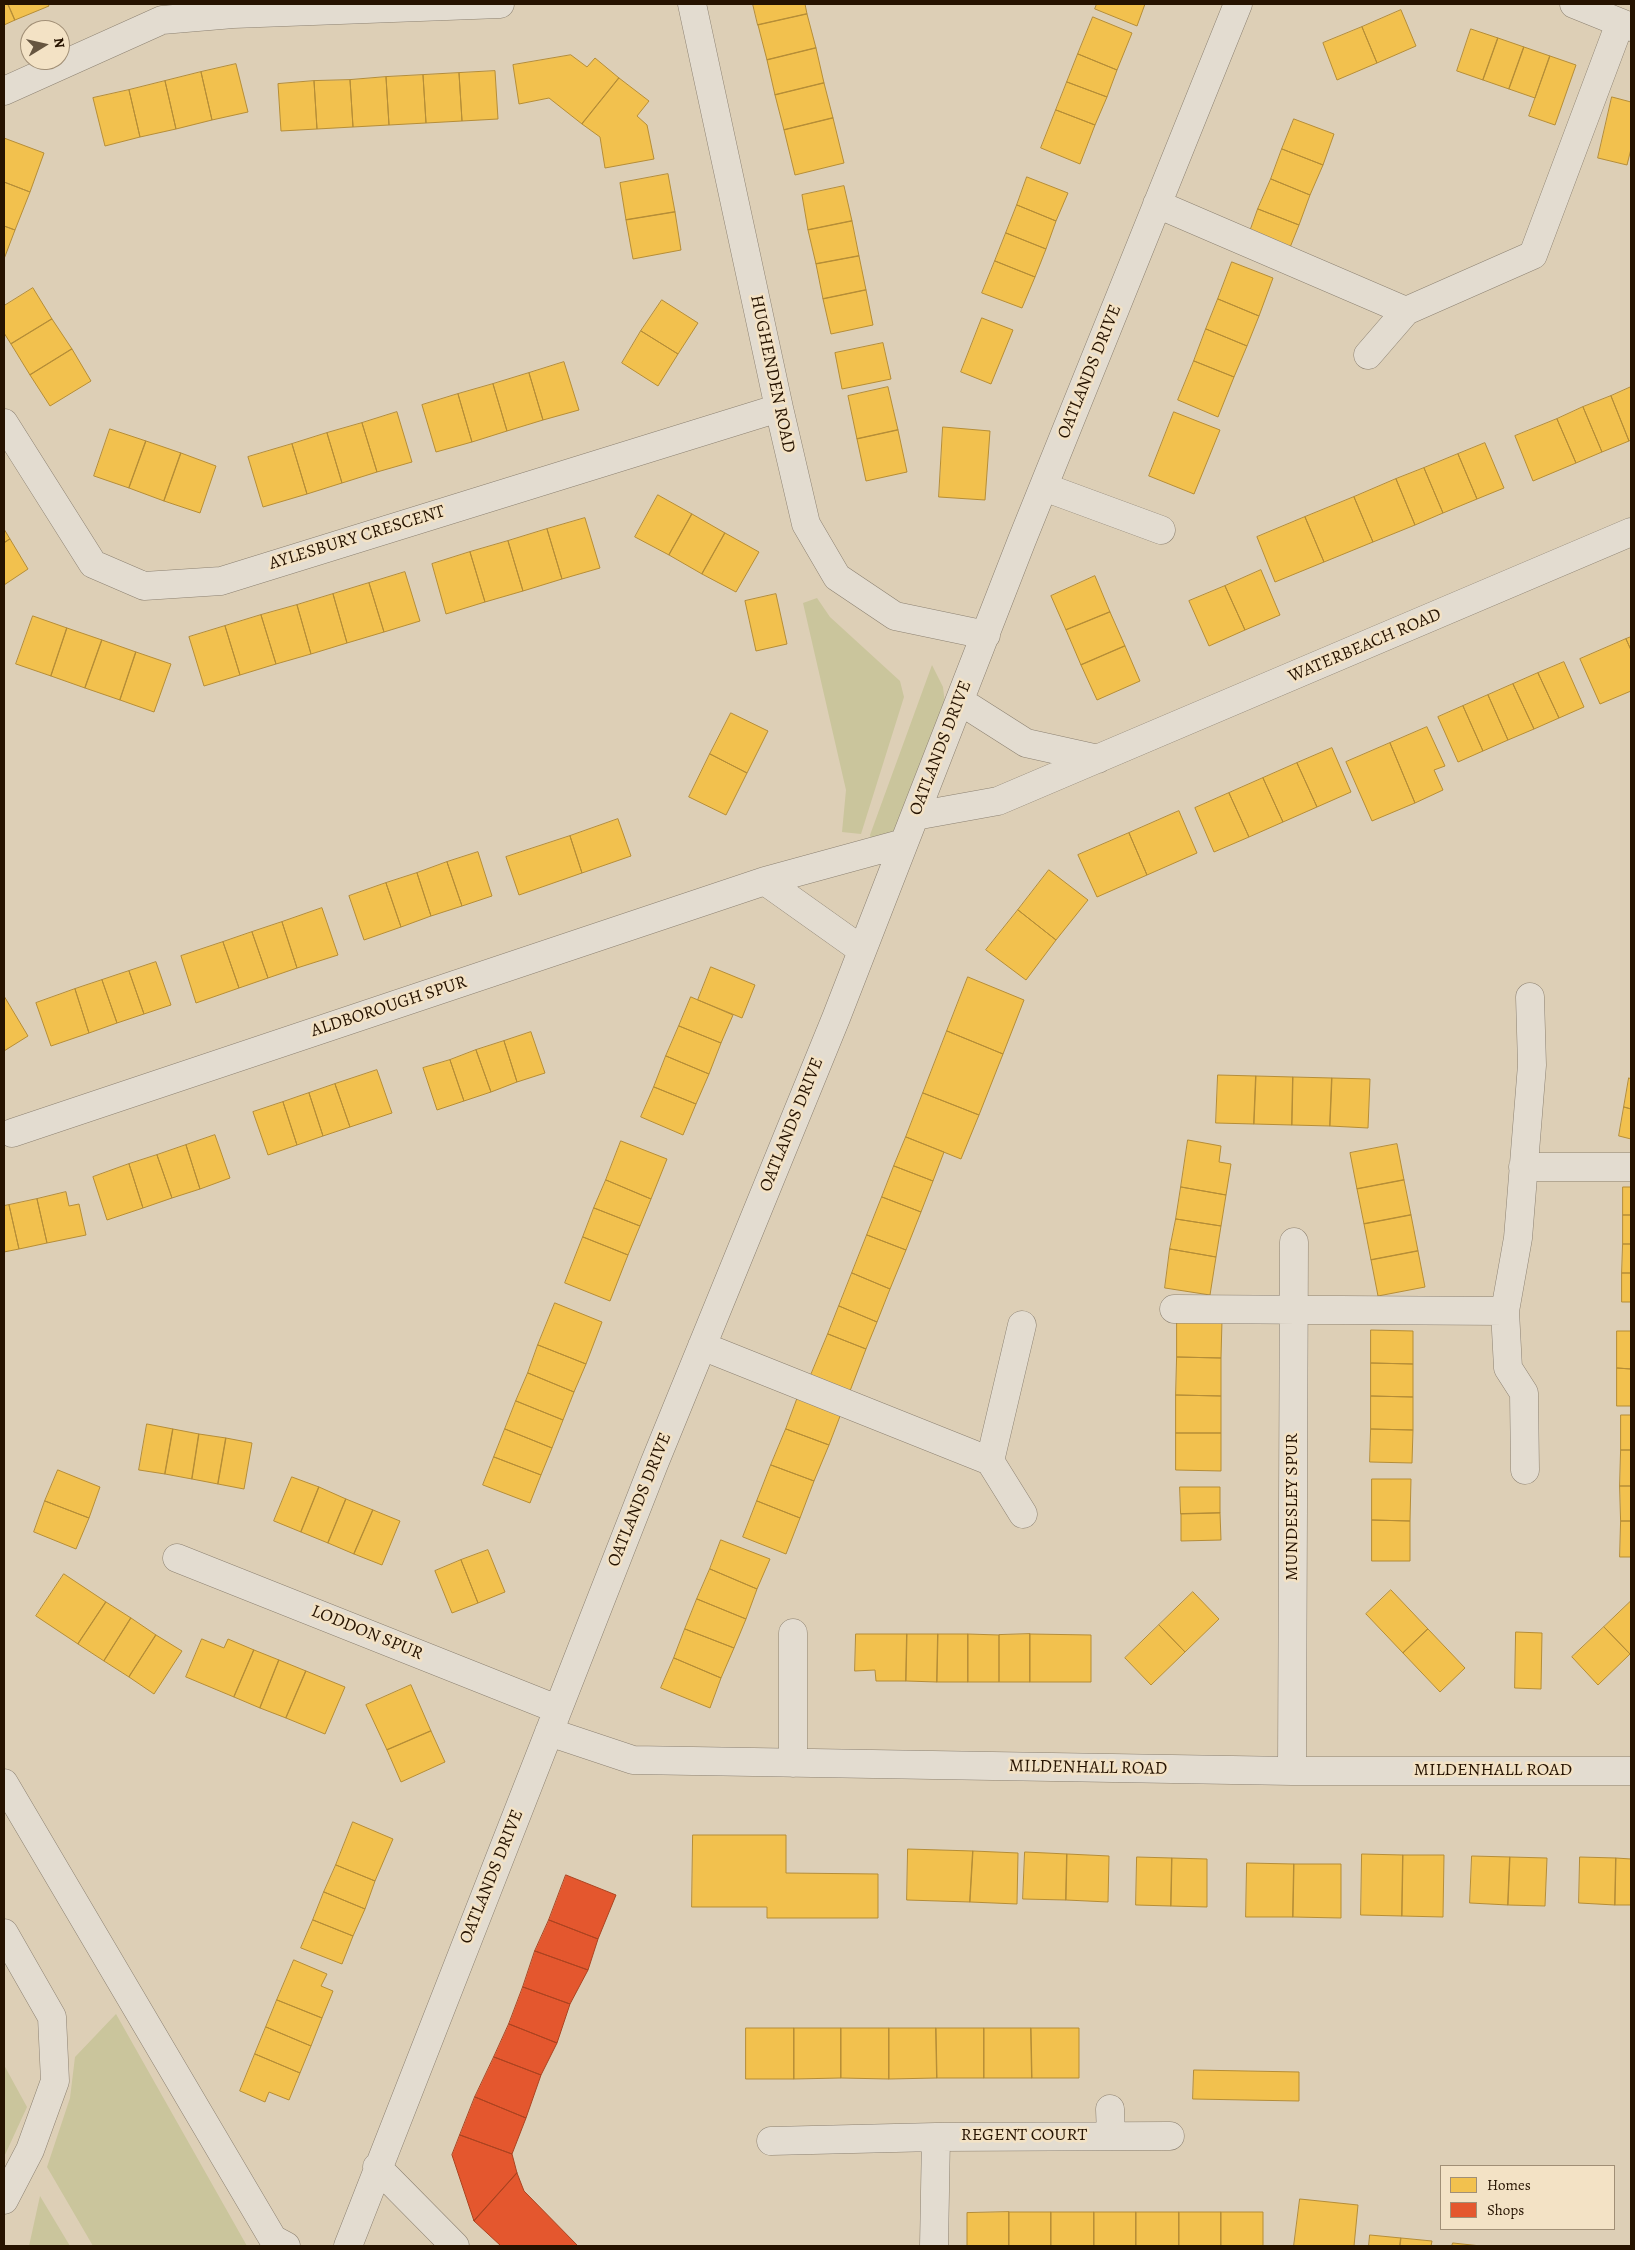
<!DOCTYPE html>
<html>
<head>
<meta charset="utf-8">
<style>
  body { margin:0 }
  #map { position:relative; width:1635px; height:2250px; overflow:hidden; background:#ddcfb6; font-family:Alegreya,serif }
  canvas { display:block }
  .frame { position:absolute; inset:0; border:5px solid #261300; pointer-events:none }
  .legend { position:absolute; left:1440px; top:2165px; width:175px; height:65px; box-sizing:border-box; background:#f3e2c5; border:1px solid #a18f76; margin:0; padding:6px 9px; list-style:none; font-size:15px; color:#261300 }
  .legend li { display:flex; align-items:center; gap:10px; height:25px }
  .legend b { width:25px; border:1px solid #a18f76 }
  .north { position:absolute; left:20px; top:20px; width:50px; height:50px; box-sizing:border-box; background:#f3e2c5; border:1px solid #a18f76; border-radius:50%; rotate:81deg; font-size:14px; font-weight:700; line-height:20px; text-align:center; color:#261300 }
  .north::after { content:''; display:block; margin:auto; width:18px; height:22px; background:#665540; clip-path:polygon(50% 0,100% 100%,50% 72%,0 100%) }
</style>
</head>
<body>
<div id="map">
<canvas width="1635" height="2250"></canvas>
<div class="frame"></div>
<ul class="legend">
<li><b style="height:14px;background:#f2c14e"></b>Homes</li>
<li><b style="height:14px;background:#e4572e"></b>Shops</li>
</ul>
<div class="north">N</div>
</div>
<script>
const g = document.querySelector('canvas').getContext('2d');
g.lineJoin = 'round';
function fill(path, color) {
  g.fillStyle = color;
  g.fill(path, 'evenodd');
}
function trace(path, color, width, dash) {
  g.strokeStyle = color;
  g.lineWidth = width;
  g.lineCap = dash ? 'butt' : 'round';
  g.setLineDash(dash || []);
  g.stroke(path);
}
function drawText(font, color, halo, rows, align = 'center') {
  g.font = font + ' Alegreya,serif';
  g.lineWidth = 5;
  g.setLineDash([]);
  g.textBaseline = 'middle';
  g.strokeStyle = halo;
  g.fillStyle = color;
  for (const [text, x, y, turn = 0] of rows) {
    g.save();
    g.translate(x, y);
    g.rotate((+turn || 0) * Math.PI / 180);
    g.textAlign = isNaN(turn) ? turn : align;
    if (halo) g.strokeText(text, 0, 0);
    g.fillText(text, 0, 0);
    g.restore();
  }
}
const green = new Path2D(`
  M817 598 830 617 900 681 904 697 861 834 842 832 846 790 803 603Z
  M932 665 943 687 945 704 902 821 890 836 872 845 870 835Z
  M116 2014 247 2246H93L47 2167 70 2098 75 2057Z
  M4 2065 27 2107 4 2157Z
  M40 2196 70 2246H29Z`);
const homes = new Path2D(`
  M4 4H8L15 20 4 25Z
  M8 4H48L49 6 15 20Z
  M753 4H805L807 14 758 25Z
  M1097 4H1145L1137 26 1095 9Z
  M1401 10 1416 46 1377 63 1362 27Z
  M807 14 816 48 767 60 758 25Z
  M1093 17 1132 33 1117 70 1078 54Z
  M1362 27 1377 63 1337 80 1323 43Z
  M1471 29 1498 38 1483 80 1457 71Z
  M1498 38 1524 47 1509 89 1483 80Z
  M1524 47 1550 56 1535 98 1509 89Z
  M816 48 824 83 775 95 767 60Z
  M1078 54 1117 70 1107 97 1067 82Z
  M571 55 587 67 595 58 619 78 582 124 549 98 519 104 513 65Z
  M1550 56 1576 65 1555 125 1529 116Z
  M236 64 248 112 212 120 201 72Z
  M495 71 498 119 462 121 459 73Z
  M201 72 212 120 176 129 165 81Z
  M459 73 462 121 426 123 423 75Z
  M423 75 426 123 389 125 386 77Z
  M386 77 389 125 353 127 350 80Z
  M619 78 649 101 637 116 647 125 654 159 605 168 600 137 582 124Z
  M350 80 353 127 317 129 314 81Z
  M165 81 176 129 140 137 129 90Z
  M314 81 317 129 281 131 278 84Z
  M1067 82 1107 97 1095 125 1056 110Z
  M824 83 833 118 784 130 775 95Z
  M129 90 140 137 105 146 93 98Z
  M1612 97 1631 102V149L1627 165 1598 158Z
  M1056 110 1095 125 1080 164 1041 148Z
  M833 118 844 163 795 175 784 130Z
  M1294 119 1334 134 1323 165 1282 149Z
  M4 138 44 153 30 192 4 182Z
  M1282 149 1323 165 1310 195 1271 179Z
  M668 174 675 212 626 220 620 183Z
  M1027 177 1068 193 1056 221 1017 205Z
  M1271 179 1310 195 1299 225 1258 209Z
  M4 182 30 192 15 230 4 226Z
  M844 186 852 221 808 230 802 195Z
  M1017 205 1056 221 1046 249 1006 233Z
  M1258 209 1299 225 1287 255 1247 240Z
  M675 212 681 250 633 259 626 220Z
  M852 221 859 256 816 264 808 230Z
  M4 226 15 230 4 259Z
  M1006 233 1046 249 1035 277 995 261Z
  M859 256 866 290 823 299 816 264Z
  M995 261 1035 277 1022 308 982 293Z
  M1232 262 1273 278 1259 316 1218 299Z
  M33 288 52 319 11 344 4 333V306Z
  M866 290 873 325 831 334 823 299Z
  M1218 299 1259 316 1247 346 1206 329Z
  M662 300 698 323 678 354 641 331Z
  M982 318 1013 330 991 384 961 372Z
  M52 319 72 349 30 375 11 344Z
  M1206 329 1247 346 1234 377 1194 361Z
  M641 331 678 354 658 386 622 363Z
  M883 343 891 379 842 389 835 353Z
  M72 349 91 381 50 406 30 375Z
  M1194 361 1234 377 1218 417 1178 400Z
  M564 362 579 410 543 420 529 373Z
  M529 373 543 420 507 431 493 384Z
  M493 384 507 431 472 442 458 394Z
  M888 387 898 430 857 439 848 396Z
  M1631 387V440L1629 441 1611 396Z
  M458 394 472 442 436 452 422 405Z
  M1611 396 1629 441 1602 452 1583 407Z
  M1583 407 1602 452 1576 463 1557 419Z
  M397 412 412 462 377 472 362 423Z
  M1174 412 1220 430 1194 494 1149 476Z
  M1557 419 1576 463 1533 481 1515 436Z
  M362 423 377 472 342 483 327 433Z
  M943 427 990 431 985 500 939 497Z
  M110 429 146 441 129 488 94 476Z
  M898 430 907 472 866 481 857 439Z
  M327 433 342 483 307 494 292 444Z
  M146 441 181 453 164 501 129 488Z
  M1485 443 1504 488 1477 499 1458 454Z
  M292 444 307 494 263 507 248 457Z
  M181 453 216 466 200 513 164 501Z
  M1458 454 1477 499 1443 513 1424 468Z
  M1424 468 1443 513 1415 525 1396 479Z
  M1396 479 1415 525 1373 542 1354 497Z
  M658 495 692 514 669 555 635 537Z
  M1354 497 1373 542 1324 562 1305 517Z
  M692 514 725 533 702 574 669 555Z
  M1305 517 1324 562 1275 582 1257 537Z
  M585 518 600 568 562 579 547 529Z
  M4 529 10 539 4 543Z
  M547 529 562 579 523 591 508 541Z
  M725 533 759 552 736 592 702 574Z
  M10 539 28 569 4 585V543Z
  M508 541 523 591 485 602 470 552Z
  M470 552 485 602 446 614 432 564Z
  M1261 570 1280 615 1245 630 1225 586Z
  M405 572 420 621 384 632 369 583Z
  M1095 576 1110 612 1066 630 1051 596Z
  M369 583 384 632 347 643 333 594Z
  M1225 586 1245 630 1209 646 1189 601Z
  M333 594 347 643 311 654 297 605Z
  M776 594 787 644 756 651 745 601Z
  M297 605 311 654 276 664 261 615Z
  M1110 612 1125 646 1081 665 1066 630Z
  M261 615 276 664 240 675 225 626Z
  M33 616 67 628 51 676 16 664Z
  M225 626 240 675 204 686 189 637Z
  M67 628 102 640 85 688 51 676Z
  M1631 637V650L1626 639Z
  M1626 639 1631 650V691L1600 704 1580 659Z
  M102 640 136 652 120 700 85 688Z
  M1125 646 1140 681 1097 700 1081 665Z
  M136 652 171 664 154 712 120 700Z
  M1564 662 1584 707 1559 718 1538 673Z
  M1538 673 1559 718 1534 729 1513 684Z
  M1513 684 1534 729 1508 740 1488 695Z
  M1488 695 1508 740 1483 751 1463 706Z
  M1463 706 1483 751 1458 762 1438 717Z
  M731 713 768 731 747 773 710 754Z
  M1427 727 1445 766 1434 770 1443 790 1415 803 1390 743Z
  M1390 743 1415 803 1372 821 1346 762Z
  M1332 748 1351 792 1317 807 1297 763Z
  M710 754 747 773 726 815 689 797Z
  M1297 763 1317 807 1283 822 1263 778Z
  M1263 778 1283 822 1249 837 1229 793Z
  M1229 793 1249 837 1214 852 1195 808Z
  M1179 811 1197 853 1147 875 1129 833Z
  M618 819 631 856 582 873 570 836Z
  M1129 833 1147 875 1097 897 1078 855Z
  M570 836 582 873 519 895 506 857Z
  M478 852 492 896 462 906 447 862Z
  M447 862 462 906 431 916 417 873Z
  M1049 870 1088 900 1056 940 1018 910Z
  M417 873 431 916 401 927 386 883Z
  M386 883 401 927 364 940 349 896Z
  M322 908 338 955 297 968 282 922Z
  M1018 910 1056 940 1026 980 986 950Z
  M282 922 297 968 268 978 252 932Z
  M252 932 268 978 239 988 223 942Z
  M223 942 239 988 196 1003 181 956Z
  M156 962 171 1005 144 1014 129 971Z
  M711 967 755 985 742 1018 698 1000Z
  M129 971 144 1014 117 1023 102 980Z
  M968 977 1024 1000 1003 1054 947 1031Z
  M102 980 117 1023 89 1033 75 989Z
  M75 989 89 1033 51 1046 36 1003Z
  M4 996 28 1036 4 1051Z
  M691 997 733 1015 721 1043 679 1026Z
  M679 1026 721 1043 709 1074 666 1056Z
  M947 1031 1003 1054 979 1115 923 1093Z
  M531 1032 545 1073 517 1082 504 1041Z
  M504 1041 517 1082 491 1092 476 1050Z
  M476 1050 491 1092 464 1101 450 1060Z
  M666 1056 709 1074 696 1104 654 1087Z
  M450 1060 464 1101 437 1110 423 1068Z
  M377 1070 392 1113 350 1127 335 1084Z
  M1218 1075 1256 1076 1254 1124 1216 1123Z
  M1256 1076 1293 1077 1292 1125 1254 1124Z
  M1293 1077 1332 1078 1330 1126 1292 1125Z
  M1332 1078 1370 1079 1368 1128 1330 1126Z
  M1629 1078 1631 1079V1109L1624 1107Z
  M335 1084 350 1127 323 1136 309 1093Z
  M654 1087 696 1104 683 1135 641 1117Z
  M309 1093 323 1136 297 1145 283 1102Z
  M923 1093 979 1115 961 1159 906 1137Z
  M283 1102 297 1145 268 1155 253 1112Z
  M1624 1107 1631 1109V1139L1619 1136Z
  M215 1135 230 1178 200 1189 186 1145Z
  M906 1137 944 1152 933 1181 894 1166Z
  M1188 1140 1221 1146 1219 1162 1231 1164 1226 1195 1181 1187Z
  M621 1141 667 1159 651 1199 606 1180Z
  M1397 1144 1404 1180 1357 1189 1350 1153Z
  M186 1145 200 1189 172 1198 157 1155Z
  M157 1155 172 1198 143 1208 129 1164Z
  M129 1164 143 1208 107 1220 93 1177Z
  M894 1166 933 1181 921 1212 882 1197Z
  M606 1180 651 1199 640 1226 594 1208Z
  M1404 1180 1411 1215 1364 1224 1357 1189Z
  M1181 1187 1226 1195 1221 1226 1176 1219Z
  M1623 1187H1631V1215H1623Z
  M66 1192 69 1206 79 1204 86 1235 47 1243 37 1199Z
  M882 1197 921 1212 906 1250 867 1235Z
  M37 1199 47 1243 19 1249 9 1205Z
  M9 1205 19 1249 4 1252V1206Z
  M594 1208 640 1226 628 1255 583 1237Z
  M1411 1215 1418 1251 1371 1260 1364 1224Z
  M1623 1215H1631V1244H1623Z
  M1176 1219 1221 1226 1216 1257 1170 1249Z
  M867 1235 906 1250 890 1289 852 1273Z
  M583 1237 628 1255 610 1301 565 1283Z
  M1623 1244H1631V1273H1622Z
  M1170 1249 1216 1257 1210 1295 1165 1288Z
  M1418 1251 1425 1287 1378 1296 1371 1260Z
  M852 1273 890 1289 877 1322 839 1306Z
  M1622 1273H1631V1302H1622Z
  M555 1303 602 1322 586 1364 538 1345Z
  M839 1306 877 1322 866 1349 828 1334Z
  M1177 1319 1222 1320 1221 1358 1177 1357Z
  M1371 1330 1413 1331V1364L1371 1363Z
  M1617 1331H1631V1369L1617 1368Z
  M828 1334 866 1349 850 1391 811 1375Z
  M538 1345 586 1364 574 1392 528 1373Z
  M1177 1357 1221 1358V1396L1176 1395Z
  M1371 1363 1413 1364V1397L1371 1396Z
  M1617 1368 1631 1369V1406H1617Z
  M528 1373 574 1392 563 1420 516 1401Z
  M799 1394 842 1411 829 1445 786 1429Z
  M1176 1395 1221 1396V1433H1176Z
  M1371 1396 1413 1397V1430L1371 1429Z
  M516 1401 563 1420 552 1448 505 1429Z
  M1621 1415H1631V1450H1621Z
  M147 1424 173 1429 165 1474 139 1470Z
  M173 1429 199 1434 192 1479 165 1474Z
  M505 1429 552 1448 541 1475 494 1457Z
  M786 1429 829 1445 814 1481 771 1465Z
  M1371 1429 1413 1430 1412 1463 1370 1462Z
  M1176 1433H1221V1471L1176 1470Z
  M199 1434 226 1438 218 1484 192 1479Z
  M226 1438 252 1443 244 1489 218 1484Z
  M1621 1450H1631V1486H1620Z
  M494 1457 541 1475 530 1503 483 1485Z
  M771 1465 814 1481 800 1518 757 1501Z
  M58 1470 100 1487 89 1518 45 1501Z
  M292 1477 319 1487 301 1532 274 1521Z
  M1372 1479H1411L1410 1521 1372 1520Z
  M1620 1486H1631V1521H1621Z
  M319 1487 346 1499 328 1543 301 1532Z
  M1180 1487H1220V1513L1181 1514Z
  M346 1499 373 1510 354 1554 328 1543Z
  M45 1501 89 1518 76 1549 34 1532Z
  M757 1501 800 1518 786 1554 743 1537Z
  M373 1510 400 1521 382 1565 354 1554Z
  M1220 1513 1221 1540 1181 1541V1514Z
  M1372 1520 1410 1521V1561H1372Z
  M1621 1521H1631V1557H1620Z
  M721 1540 770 1559 757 1589 710 1569Z
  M488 1550 505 1592 478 1603 461 1560Z
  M461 1560 478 1603 452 1613 435 1571Z
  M710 1569 757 1589 746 1619 697 1599Z
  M64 1574 106 1602 78 1644 36 1616Z
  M1391 1590 1428 1629 1403 1653 1366 1614Z
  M1193 1592 1219 1619 1185 1652 1159 1625Z
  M697 1599 746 1619 734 1648 685 1629Z
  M1631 1601V1652L1630 1654 1604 1627Z
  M106 1602 131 1618 104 1661 78 1644Z
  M131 1618 156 1635 129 1677 104 1661Z
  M1159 1625 1185 1652 1151 1685 1125 1658Z
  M1604 1627 1630 1654 1598 1685 1572 1657Z
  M685 1629 734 1648 721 1678 674 1658Z
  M1428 1629 1465 1668 1440 1692 1403 1653Z
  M1516 1632 1542 1633 1541 1689 1515 1688Z
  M856 1634H907L906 1681H876L875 1670 855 1671Z
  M907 1634H938L937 1682 906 1681Z
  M938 1634H968V1682H937Z
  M968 1634 999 1635V1682H968Z
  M1030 1634 1091 1635V1682H1030Z
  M1030 1634V1682H999V1635Z
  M156 1635 182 1651 154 1694 129 1677Z
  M202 1639 224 1648 228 1639 254 1650 234 1697 186 1677Z
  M254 1650 279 1660 260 1708 234 1697Z
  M674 1658 721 1678 710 1708 661 1688Z
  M279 1660 306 1671 286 1718 260 1708Z
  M306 1671 345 1687 325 1734 286 1718Z
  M411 1685 431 1731 387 1750 366 1705Z
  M431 1731 445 1762 401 1782 387 1750Z
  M353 1822 393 1839 375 1881 336 1865Z
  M693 1835H786V1873L878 1874V1918H767V1907H692Z
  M908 1849 973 1851 970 1902 907 1900Z
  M973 1851 1018 1853 1017 1904 970 1902Z
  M1025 1852 1067 1854 1066 1900 1023 1899Z
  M1067 1854 1109 1856 1108 1902 1066 1900Z
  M1362 1854 1403 1855 1402 1916 1361 1915Z
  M1403 1855H1444L1443 1917 1402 1916Z
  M1472 1856 1510 1857 1508 1905 1470 1903Z
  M1137 1857 1172 1858 1171 1906 1136 1905Z
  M1510 1857 1547 1858 1545 1906 1508 1905Z
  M1580 1857 1616 1858 1615 1905 1579 1903Z
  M1172 1858 1207 1859V1907L1171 1906Z
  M1616 1858 1631 1859V1905H1615Z
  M1247 1863 1294 1864 1293 1917H1246Z
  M1294 1864H1341V1918L1293 1917Z
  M336 1865 375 1881 365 1909 324 1892Z
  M324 1892 365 1909 353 1936 313 1920Z
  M313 1920 353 1936 342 1964 301 1948Z
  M294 1960 327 1974 321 1986 333 1991 322 2018 277 2000Z
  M277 2000 322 2018 311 2046 266 2027Z
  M266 2027 311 2046 300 2073 255 2054Z
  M746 2028H794V2079H746Z
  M794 2028H841V2078L794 2079Z
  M841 2028H889V2079L841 2078Z
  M889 2028H936L937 2078 889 2079Z
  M936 2028H984V2078H937Z
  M984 2028H1031L1032 2078H984Z
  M1031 2028H1079V2078H1032Z
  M255 2054 300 2073 289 2100 269 2092 265 2102 240 2091Z
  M1194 2070 1299 2072V2101L1193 2099Z
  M1300 2199 1358 2205 1354 2246H1294Z
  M1009 2212V2246H967V2213Z
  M1009 2212H1051V2246H1009Z
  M1051 2212H1094V2246H1051Z
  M1094 2212H1136V2246H1094Z
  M1136 2212H1179V2246H1136Z
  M1179 2212H1221V2246H1179Z
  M1221 2212H1263V2246H1221Z
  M1370 2235 1401 2238 1400 2246H1369Z
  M1401 2238 1432 2241 1431 2246H1400Z
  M1453 2243 1481 2246H1452Z`);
const shops = new Path2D(`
  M566 1875 616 1895 598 1939 549 1920Z
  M549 1920 598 1939 588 1970 535 1951Z
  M535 1951 588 1970 570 2004 523 1987Z
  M523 1987 570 2004 557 2043 509 2024Z
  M509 2024 557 2043 541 2075 494 2057Z
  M494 2057 541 2075 526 2118 475 2097Z
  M475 2097 526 2118 512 2154 460 2135Z
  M460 2135 512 2154 517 2173 474 2221 452 2155Z
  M517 2173 524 2191 578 2246H501L474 2221Z`);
const minor = new Path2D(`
  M692 4 779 408 806 524 837 577 895 616 986 635
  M1574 4 1631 27
  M4 91 162 20 233 14 500 4
  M1157 204 1406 311 1533 255 1620 23
  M1368 355 1406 311
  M4 423 93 564 144 586 221 581 779 408
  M1044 487 1161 530
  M960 701 1026 743 1098 759
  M915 816 998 801 1631 532
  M765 881 862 950
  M12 1133 765 881 904 843
  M1523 1167H1631
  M1174 1309 1505 1311 1518 1238 1532 1065 1530 997
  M1505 1311 1508 1368 1524 1393 1525 1470
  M702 1346 990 1461 1022 1325
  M990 1461 1023 1514
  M177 1558 557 1709
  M793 1633V1763
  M549 1732 633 1760 1292 1771H1631
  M1292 1771 1294 1242
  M4 1783 273 2239 286 2246
  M4 1933 52 2017 55 2081 30 2150 4 2200
  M1110 2109 1111 2136
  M771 2141 936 2137 1170 2136
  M377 2167 455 2246
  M348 2246 654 1464 836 1018 1022 540 1238 4
  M934 2246 936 2137`);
const streetNames = [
  ["OATLANDS DRIVE",1090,372,-68],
  ["HUGHENDEN ROAD",772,374,78],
  ["AYLESBURY CRESCENT",357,538,-17],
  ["WATERBEACH ROAD",1365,646,-23],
  ["OATLANDS DRIVE",941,748,-69],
  ["ALDBOROUGH SPUR",389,1007,-18],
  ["OATLANDS DRIVE",792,1125,-68],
  ["OATLANDS DRIVE",640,1500,-68],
  ["MUNDESLEY SPUR",1293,1507,-90],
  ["LODDON SPUR",367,1633,22],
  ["MILDENHALL ROAD",1088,1768,1],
  ["MILDENHALL ROAD",1493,1771],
  ["OATLANDS DRIVE",492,1877,-68],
  ["REGENT COURT",1024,2136]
];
fill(green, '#cac59c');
fill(homes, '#f2c14e');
trace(homes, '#b58d37', 1);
fill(shops, '#e4572e');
trace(shops, '#ab4320', 1);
trace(minor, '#8c8171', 29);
trace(minor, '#e3dcd0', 28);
drawText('18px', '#261300', '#f3e2c5', streetNames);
</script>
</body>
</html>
